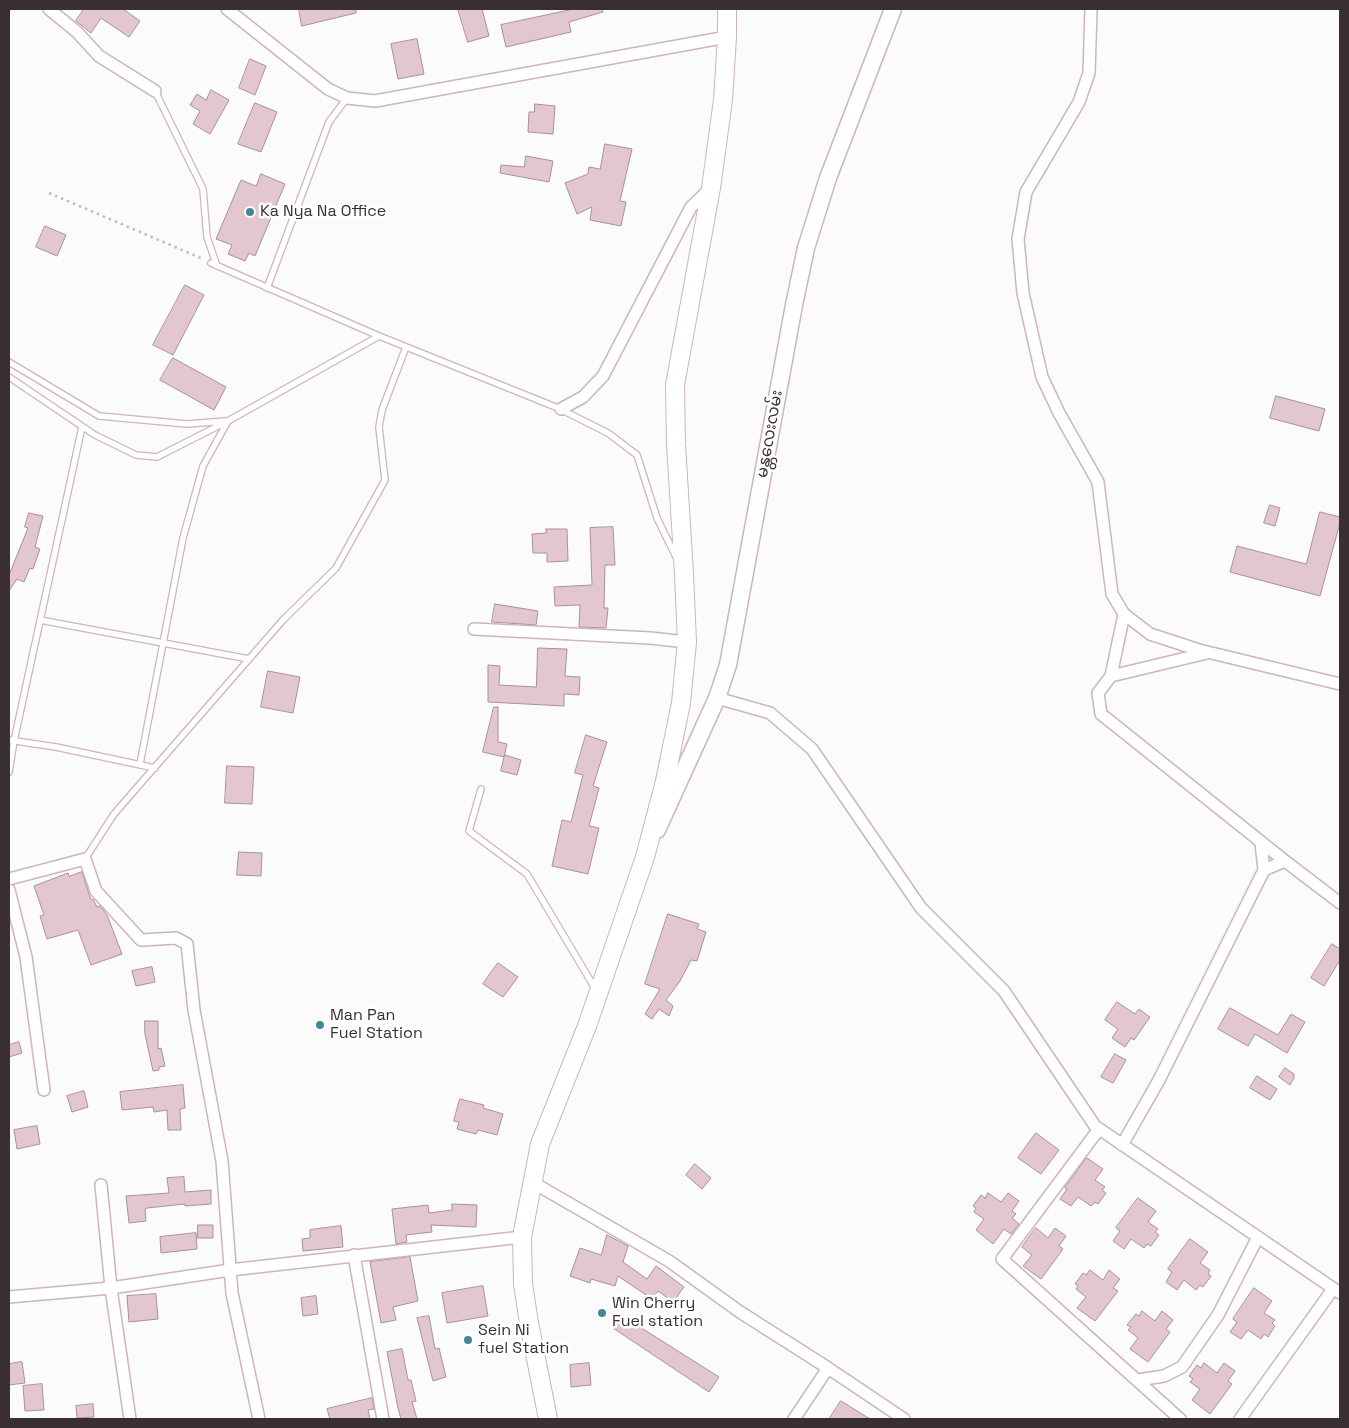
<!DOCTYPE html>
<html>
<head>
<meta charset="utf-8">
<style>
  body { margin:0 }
  #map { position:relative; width:1349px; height:1428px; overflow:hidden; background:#fbfbfb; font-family:"Space Grotesk",sans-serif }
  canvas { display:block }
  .frame { position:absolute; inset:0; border:10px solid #392e31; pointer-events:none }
</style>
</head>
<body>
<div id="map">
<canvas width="1349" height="1428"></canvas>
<div class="frame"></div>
</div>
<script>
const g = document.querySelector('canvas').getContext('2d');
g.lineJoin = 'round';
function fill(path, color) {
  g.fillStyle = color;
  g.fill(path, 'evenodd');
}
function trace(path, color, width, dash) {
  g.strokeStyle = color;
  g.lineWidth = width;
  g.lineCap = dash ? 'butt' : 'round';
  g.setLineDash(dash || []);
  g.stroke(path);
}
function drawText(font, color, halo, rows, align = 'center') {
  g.font = font + ' "Space Grotesk","Noto Sans Myanmar",sans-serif';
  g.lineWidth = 5;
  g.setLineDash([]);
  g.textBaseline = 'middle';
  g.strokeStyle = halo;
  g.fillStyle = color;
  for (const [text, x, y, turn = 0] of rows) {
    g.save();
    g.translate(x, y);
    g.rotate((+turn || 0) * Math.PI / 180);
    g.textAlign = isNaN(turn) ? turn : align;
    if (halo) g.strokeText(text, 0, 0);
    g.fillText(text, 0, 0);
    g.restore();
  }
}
const building = new Path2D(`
  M84 9H123L140 21 129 37 101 18 91 33 76 21Z
  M299 9H356V13L302 26Z
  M458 9H482L489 36 468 42Z
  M574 9H602L603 12 569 22 571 32 506 47 501 25Z
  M417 39 424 74 398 79 391 44Z
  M250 59 266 66 255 95 239 88Z
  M211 90 229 100 210 134 193 124 200 111 190 105 197 94 206 100Z
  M255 103 277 112 261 152 238 144Z
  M535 104 555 106 553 134 528 132 529 112H534Z
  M605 144 632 149 620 201 626 202 621 226 590 220 592 207 577 214 565 183 588 174 589 167 600 169Z
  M526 156 553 161 549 182 500 173 501 165 524 167Z
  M261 174 285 184 255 256 249 253 245 261 228 254 232 245 216 239 241 180 256 186Z
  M45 226 66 235 57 256 36 247Z
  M185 285 204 295 173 355 153 345Z
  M173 358 226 387 214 410 160 380Z
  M1276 396 1325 409 1319 431 1270 418Z
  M1270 505 1280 508 1275 526 1264 523Z
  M1320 512 1340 517V523L1320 596 1230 572 1237 546 1306 564Z
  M29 513 43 516 35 547 40 549 33 569 30 568 24 582 17 579 9 591V575L28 528 25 527Z
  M613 527 615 565H605L604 608H608L606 628 579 627 580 605 555 606 554 587 592 585 590 528Z
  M546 529H567L568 561 547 562V553H533L532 534 546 533Z
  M495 604 538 611 536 625 492 622Z
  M538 648 567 649 565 676 580 677 579 695 564 694V706L488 702V665L500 666 499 685 536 687Z
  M268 671 300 677 293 713 261 707Z
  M494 707H498V742L507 744 504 757 483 752Z
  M586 735 607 742 593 786 599 788 589 826 599 828 588 874 552 866 562 820 571 822 583 775 575 773Z
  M505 755 521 760 517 775 501 771Z
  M227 766 254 767 252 804 225 803Z
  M239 852 262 853 261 876 237 875Z
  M82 872 91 900 93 899 97 907 100 906 107 915 122 954 91 965 78 930 47 939 40 916 44 915 34 886 68 873 69 876Z
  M668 914 699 924 697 929 706 932 697 961 691 960 680 981 666 1000 673 1006 669 1016 659 1009 652 1019 645 1014 660 989 645 984Z
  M1332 944 1340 949V960L1324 986 1311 978Z
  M498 963 518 977 503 997 483 984Z
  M152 967 155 982 136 986 132 971Z
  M1117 1002 1135 1014 1139 1009 1150 1017 1134 1040 1131 1038 1125 1047 1112 1038 1118 1029 1105 1020Z
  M1230 1008 1278 1035 1291 1014 1305 1022 1287 1053 1255 1034 1248 1046 1218 1029Z
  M145 1021H158V1049L161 1048 165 1066 159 1067V1070L153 1071 145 1034Z
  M19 1042 22 1053 9 1057V1045Z
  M1115 1054 1126 1060 1113 1083 1101 1077Z
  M1285 1068 1294 1074V1078L1290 1085 1279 1077Z
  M1257 1076 1277 1089 1270 1100 1250 1088Z
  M183 1085 185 1108 180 1109 181 1130H168L167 1110 154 1112 153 1107 122 1110 120 1092Z
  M84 1091 88 1107 72 1112 67 1096Z
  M460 1099 484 1105 483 1108 503 1114 497 1135 478 1130 476 1134 457 1129 459 1122 454 1121Z
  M37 1126 40 1144 17 1149 14 1130Z
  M1036 1133 1059 1150 1041 1174 1018 1158Z
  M1087 1158 1103 1169 1095 1180 1105 1187 1102 1190 1106 1193 1098 1204 1095 1202 1091 1206 1078 1197 1071 1206 1060 1199 1067 1189 1065 1188Z
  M695 1164 711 1178 702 1189 686 1175Z
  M184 1177 185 1192 211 1190V1204L185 1206V1204L147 1208 145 1209 146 1221 129 1223 126 1196 169 1193 167 1178Z
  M988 1193 1001 1202 1008 1193 1019 1201 1012 1211 1016 1214 1012 1218 1019 1224 1011 1234 1004 1229 993 1244 976 1230 984 1219 974 1212 976 1208 973 1206 981 1195 985 1198Z
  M1138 1198 1156 1211 1148 1222 1158 1229 1155 1232 1159 1235 1151 1246 1147 1244 1144 1248 1131 1239 1124 1249 1113 1241 1120 1231 1116 1228Z
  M452 1204 477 1205 476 1227 431 1225 432 1232 406 1235 407 1242 396 1244 392 1209 428 1205 429 1213 452 1210Z
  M198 1225H213V1238H198Z
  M341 1226 343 1247 303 1251 302 1239 310 1238V1230Z
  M1036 1228 1048 1238 1055 1228 1066 1236 1059 1246 1063 1249 1041 1279 1023 1266 1032 1255 1022 1247Z
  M196 1233 197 1249 161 1253 160 1237Z
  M607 1235 628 1246 623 1262 647 1279 656 1266 684 1287 673 1302 658 1291 652 1299 618 1276 615 1286 591 1279 590 1283 570 1276 580 1248 601 1255Z
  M1190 1239 1208 1252 1200 1263 1210 1270 1208 1274 1211 1276 1203 1287 1200 1285 1196 1290 1184 1280 1177 1290 1166 1282 1172 1272 1168 1269Z
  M410 1257 418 1301 393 1307 396 1320 381 1323 370 1262Z
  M1090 1270 1103 1280 1109 1270 1120 1279 1113 1288 1118 1291 1095 1321 1077 1308 1086 1297 1076 1289 1078 1286 1075 1284 1083 1273 1086 1275Z
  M483 1286 488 1316 447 1323 442 1293Z
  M1254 1288 1272 1301 1264 1313 1275 1320 1272 1323 1275 1326 1268 1337 1264 1334 1261 1339 1248 1330 1241 1339 1230 1332 1237 1322 1233 1319Z
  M156 1294 158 1319 129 1322 127 1296Z
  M316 1296 318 1314 303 1316 301 1298Z
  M1142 1311 1155 1321 1162 1311 1173 1320 1166 1329 1170 1332 1148 1362 1130 1349 1138 1338 1128 1330 1131 1327 1127 1325 1136 1314 1139 1316Z
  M621 1315 719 1377 709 1392 613 1328Z
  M429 1316 435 1349 439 1348 446 1377 433 1381 417 1318Z
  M402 1349 408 1380H411L416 1401 412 1402 417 1419H401L398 1408 387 1352Z
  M22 1362 25 1383 9 1385V1364Z
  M589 1363 591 1385 571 1387 570 1365Z
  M1204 1363 1217 1373 1224 1363 1235 1371 1228 1381 1232 1384 1210 1414 1192 1400 1200 1389 1190 1382 1193 1379 1189 1376 1197 1365 1201 1368Z
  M42 1384 44 1410 25 1411 23 1386Z
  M372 1398 374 1409 368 1410 370 1419H330L327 1409Z
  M841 1401 870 1419H829Z
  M93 1404 94 1417 77 1418 76 1406Z`);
const path = new Path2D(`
  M49 193 203 259`);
const lane = new Path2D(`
  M155 91 203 189 207 237 217 266
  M211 263 379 336
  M267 288 329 122 347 98
  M9 362 99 416 187 424 226 421
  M9 377 95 435 136 455 157 457 228 421 379 336 558 408 608 433 637 455 657 518 677 559
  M40 620 249 659
  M9 740 56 747 155 768
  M140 764 183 538 203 466 228 421
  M9 772 14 741 82 427
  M481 789 469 831 527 874 596 990
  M85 859 114 814 283 620 336 568 385 480 379 427 382 410 406 347`);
const street = new Path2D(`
  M49 9 77 32 99 56 155 91
  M227 9 328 89 347 98 375 101 727 37
  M1091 9 1089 73 1079 102 1026 192 1018 239 1023 293 1042 377 1059 413 1098 482 1112 594 1124 614 1150 634 1199 650 1340 684
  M561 409 583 397 603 376 691 207 711 188
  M474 629 650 638 687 642
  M1207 653 1111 676 1098 693 1101 714 1285 861 1340 903
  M1111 676 1124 614
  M717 698 770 713 812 749 921 908 1004 991 1095 1126 1340 1293
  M1261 843 1264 870
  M9 879 85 859 96 891 141 940 176 938 187 944 194 1010 222 1161 232 1293 259 1419
  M9 890 26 957 44 1090
  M1099 1129 1002 1259 1180 1419
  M1122 1145 1159 1080 1264 870 1285 861
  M532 1182 669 1261 740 1312 828 1368
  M101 1185 111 1288 130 1419
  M354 1255 383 1419
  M9 1297 111 1288 230 1270 522 1237
  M1138 1380 1164 1376 1182 1367 1218 1315 1258 1237
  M794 1419 828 1368 904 1419
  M1240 1419 1333 1289`);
const secondary = new Path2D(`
  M657 830 717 698 728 665 794 305 806 248 828 178 893 9`);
const primary = new Path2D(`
  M548 1419 529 1323 523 1284 522 1237 540 1144 587 1026 645 857 665 781 681 703 687 642 684 574 676 444 675 385 711 188 723 100 727 37V9`);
const markers = [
  [250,212,5,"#458698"],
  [320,1025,5,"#458698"],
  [602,1313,5,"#458698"],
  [468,1340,5,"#458698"]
];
const poiNames = [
  ["Ka Nya Na Office",260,212],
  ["Man Pan",330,1016],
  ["Fuel Station",330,1034],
  ["Win Cherry",612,1304],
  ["Fuel station",612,1322],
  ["Sein Ni",478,1331],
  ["fuel Station",478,1349]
];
const streetNames = [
  ["မန္တလေးလမ်း",770,434,-80]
];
fill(building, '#e2c7cf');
trace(building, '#aa9097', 1);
trace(lane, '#cfb4bc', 8);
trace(street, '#cfb4bc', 14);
trace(secondary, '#cfb4bc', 19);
trace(primary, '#cfb4bc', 20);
trace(path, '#bfbcbd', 2.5, [2.5, 4]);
trace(lane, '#fff', 5.5);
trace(street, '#fff', 11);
trace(secondary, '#fff', 16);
trace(primary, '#fff', 18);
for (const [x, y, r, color] of markers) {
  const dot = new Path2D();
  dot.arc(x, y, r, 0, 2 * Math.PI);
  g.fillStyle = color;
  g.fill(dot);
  trace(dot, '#fff', 2);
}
drawText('16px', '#392e31', '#fff', poiNames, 'left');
drawText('16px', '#392e31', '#fff', streetNames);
</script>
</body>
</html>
